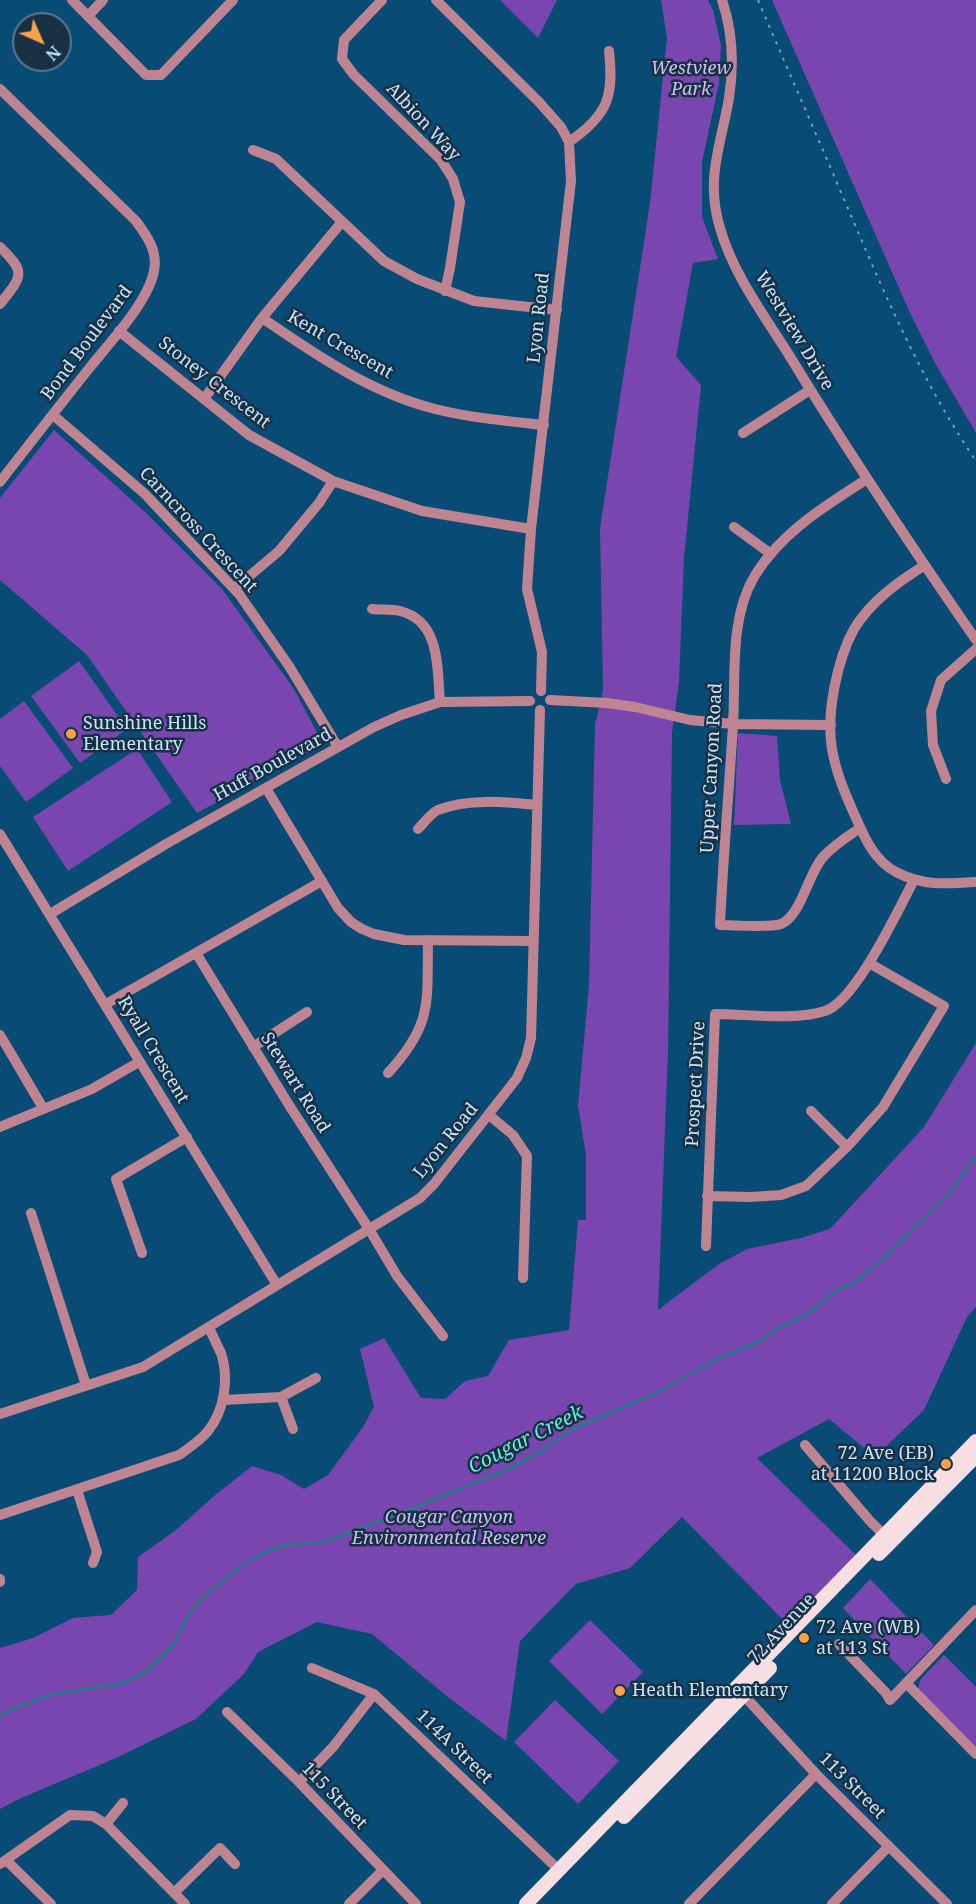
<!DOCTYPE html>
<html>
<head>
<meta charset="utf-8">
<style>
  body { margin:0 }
  #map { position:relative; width:976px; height:1904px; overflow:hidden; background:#084b75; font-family:"Noto Serif",serif }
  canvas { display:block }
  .north { position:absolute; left:12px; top:12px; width:60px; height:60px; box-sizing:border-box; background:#173043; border:2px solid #5d788d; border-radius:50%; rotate:135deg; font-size:16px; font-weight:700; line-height:24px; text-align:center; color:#c7e5fd }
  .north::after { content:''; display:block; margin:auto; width:21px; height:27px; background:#f7a149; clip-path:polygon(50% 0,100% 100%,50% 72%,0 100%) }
</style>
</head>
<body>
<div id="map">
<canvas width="976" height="1904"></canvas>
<div class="north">N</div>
</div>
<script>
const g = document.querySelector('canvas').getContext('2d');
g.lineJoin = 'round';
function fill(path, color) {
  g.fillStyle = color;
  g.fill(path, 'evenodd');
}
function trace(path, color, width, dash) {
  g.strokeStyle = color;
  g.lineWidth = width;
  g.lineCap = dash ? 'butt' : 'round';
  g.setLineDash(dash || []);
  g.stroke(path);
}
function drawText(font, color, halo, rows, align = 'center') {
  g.font = font + ' "Noto Serif",serif';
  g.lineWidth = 5;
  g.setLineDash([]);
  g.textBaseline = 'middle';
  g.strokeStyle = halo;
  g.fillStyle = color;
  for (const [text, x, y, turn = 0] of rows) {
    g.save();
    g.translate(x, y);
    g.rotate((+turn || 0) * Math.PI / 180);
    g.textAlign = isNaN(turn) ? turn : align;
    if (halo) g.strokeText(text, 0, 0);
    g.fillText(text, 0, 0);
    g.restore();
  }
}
const green = new Path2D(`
  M500 0H557L538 38Z
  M661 0H708L713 10 721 45 719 83 702 162V217L718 259 693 263 676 357 701 385 684 558 679 682 672 732 668 1051 658 1310 719 1264 747 1249 801 1238 830 1229 924 1127 976 1043V1307L967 1317 924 1410 875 1457 829 1419 757 1458 857 1556 789 1626 682 1517 630 1568 576 1584 520 1641 506 1741 448 1697 372 1634 317 1622 258 1652 244 1674 196 1719 116 1758 19 1799 0 1809V1648L33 1638 73 1618 111 1615 137 1590 138 1557 176 1530 214 1496 252 1466 281 1475 304 1489 328 1475 363 1427 374 1407 360 1349 384 1338 421 1398 445 1399 465 1381 488 1376 509 1340 569 1330 578 1220H586V1155L578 1106 589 985 595 725 603 690 600 528 650 203 667 38Z
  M772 0H976V433L935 363 910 313Z
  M54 430 146 513 222 589 294 689 323 744 197 813 87 655 0 580V498Z
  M79 661 127 729 80 763 31 696Z
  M24 701 73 768 26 802 0 766V719Z
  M738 733 777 736 780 780 791 824 734 825Z
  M137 749 172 802 68 871 33 817Z
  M870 1579 934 1645 906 1674 843 1608Z
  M590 1620 643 1672 602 1714 549 1661Z
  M944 1655 976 1687V1747L918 1690 920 1680Z
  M555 1700 619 1761 578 1804 514 1742Z`);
const stream = new Path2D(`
  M0 1716 16 1707 54 1694 123 1683 147 1671 174 1644 187 1618 199 1601 241 1566 261 1554 282 1546 327 1541 416 1507 508 1469 543 1450 573 1429 654 1394 719 1358 758 1342 775 1330 804 1316 836 1291 854 1283 881 1261 948 1195 976 1156`);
const minor = new Path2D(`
  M72 0 146 75H161L233 0
  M382 0 344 40 342 59 354 75 441 160 453 179 460 202 450 268 445 291
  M436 0 539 102 561 127 569 142 571 181 531 529 527 589 542 652 541 691
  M722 0C733 32 734 65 729 98 721 145 705 179 720 228 733 274 764 315 789 355 848 452 911 546 976 640
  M88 16 103 0
  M0 89 136 221C147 236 158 251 154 271 148 302 111 341 91 366 60 405 30 443 0 482
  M569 142C608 115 614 97 609 51
  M253 150 276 159 384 261 417 279 474 301 557 310
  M0 247C27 273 22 276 0 304
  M262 318C316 355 371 393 435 409 471 418 507 421 544 425
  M119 331 249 435 333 481 422 511 531 529
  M204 399 262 318 341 223
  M53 415 145 494 239 594 289 666 338 747
  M743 433 810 390
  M734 527 771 554
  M925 565C898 582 871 601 854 629 837 660 826 714 832 749 836 773 846 796 856 818 865 839 875 861 896 872 922 886 947 884 976 882
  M234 589 279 551 319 503 333 481
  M372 609C381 610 392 609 400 611 441 621 437 669 440 702
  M550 700 607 703 635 707 690 720 733 724 831 725
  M946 779 933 745 931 711 941 680 976 649
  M266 788 338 908 351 922 362 929 374 934 404 940 534 941
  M860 828C847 837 834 845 823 857 808 874 801 916 781 924 769 928 735 925 720 925 723 858 729 791 733 725 736 677 729 620 754 577 780 533 825 506 867 479
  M418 829C424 823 431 813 438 810 468 798 506 802 537 805
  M0 834 277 1285
  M50 914 166 844 374 727 401 715 440 702 530 701
  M196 953 289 1105 369 1229 397 1276 443 1336
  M106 1004 322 881
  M0 1035 43 1108
  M253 1047 307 1012
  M388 1073C433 1024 427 1003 428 940
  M811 1111 847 1147
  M489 1115 513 1135 527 1156 523 1278
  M0 1127 92 1089 139 1062
  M707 1196 751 1197 781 1195 806 1186 847 1147 883 1107 944 1006 869 963
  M31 1213 86 1385
  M706 1246 715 1014C748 1014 794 1021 825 1011 856 1001 898 910 914 880
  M142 1253 116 1179 187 1137
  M281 1397 293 1429
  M223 1400 281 1397 316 1378
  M0 1414 143 1367 420 1198 434 1184 517 1078 526 1058 531 1038 540 710
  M805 1445 870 1521 884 1535
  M77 1490 97 1552 93 1563
  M0 1515 179 1455C189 1448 201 1440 208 1431 225 1410 229 1378 221 1353 217 1345 213 1336 209 1328
  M0 1579V1582
  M839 1644 886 1693 890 1700 976 1610
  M312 1668 374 1694 560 1871
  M906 1683 976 1754
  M738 1689 816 1774 947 1904
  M227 1712 299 1782 416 1904
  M299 1782 333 1747 374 1694
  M106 1824 123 1803
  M6 1860 51 1904
  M0 1864 70 1815 93 1816 106 1824 185 1904
  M174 1893 220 1848 235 1864
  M349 1904 382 1871
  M689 1904 816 1774
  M832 1904 889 1846`);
const major = new Path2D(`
  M879 1554 976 1456
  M624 1817 770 1668
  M526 1904 976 1441`);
const rail = new Path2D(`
  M758 0C786 66 815 131 843 197 882 288 920 379 976 461`);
const markers = [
  [71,734,6,"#f7a149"],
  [946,1464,6,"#f7a149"],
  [804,1638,6,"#f7a149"],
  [620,1691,6,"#f7a149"]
];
const parkNames = [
  ["Westview",691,69],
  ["Park",691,90],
  ["Cougar Canyon",449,1518],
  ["Environmental Reserve",449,1539]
];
const streetNames = [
  ["Albion Way",423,122,47],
  ["Lyon Road",539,318,-84],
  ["Westview Drive",794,331,59],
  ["Bond Boulevard",87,343,-53],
  ["Kent Crescent",340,345,30],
  ["Stoney Crescent",214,383,38],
  ["Carncross Crescent",198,530,47],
  ["Huff Boulevard",273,765,-29],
  ["Upper Canyon Road",712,768,-87],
  ["Ryall Crescent",153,1050,59],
  ["Stewart Road",295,1083,58],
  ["Prospect Drive",696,1084,-87],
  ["Lyon Road",446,1141,-51],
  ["72 Avenue",782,1629,-47],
  ["114A Street",454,1747,44],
  ["113 Street",852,1786,45],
  ["115 Street",334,1796,46]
];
const poiNames = [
  ["Sunshine Hills",83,724],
  ["Elementary",83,745],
  ["72 Ave (EB)",934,1454,"right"],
  ["at 11200 Block",934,1475,"right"],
  ["72 Ave (WB)",816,1628],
  ["at 113 St",816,1649],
  ["Heath Elementary",632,1691]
];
const waterNames = [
  ["Cougar Creek",526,1440,-27]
];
fill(green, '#7946af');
trace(stream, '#0c8d80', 2);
trace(minor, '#bf8492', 10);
trace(major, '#f7dee3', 14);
trace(rail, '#71a0c0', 2, [3, 6]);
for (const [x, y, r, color] of markers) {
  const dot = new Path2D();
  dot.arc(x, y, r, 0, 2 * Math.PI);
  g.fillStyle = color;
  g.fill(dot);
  trace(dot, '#173043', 2);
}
drawText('italic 18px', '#d3bcf3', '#173043', parkNames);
drawText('18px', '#c7e5fd', '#173043', streetNames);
drawText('18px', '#c7e5fd', '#173043', poiNames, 'left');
drawText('italic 20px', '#67ebd9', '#173043', waterNames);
</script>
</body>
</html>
